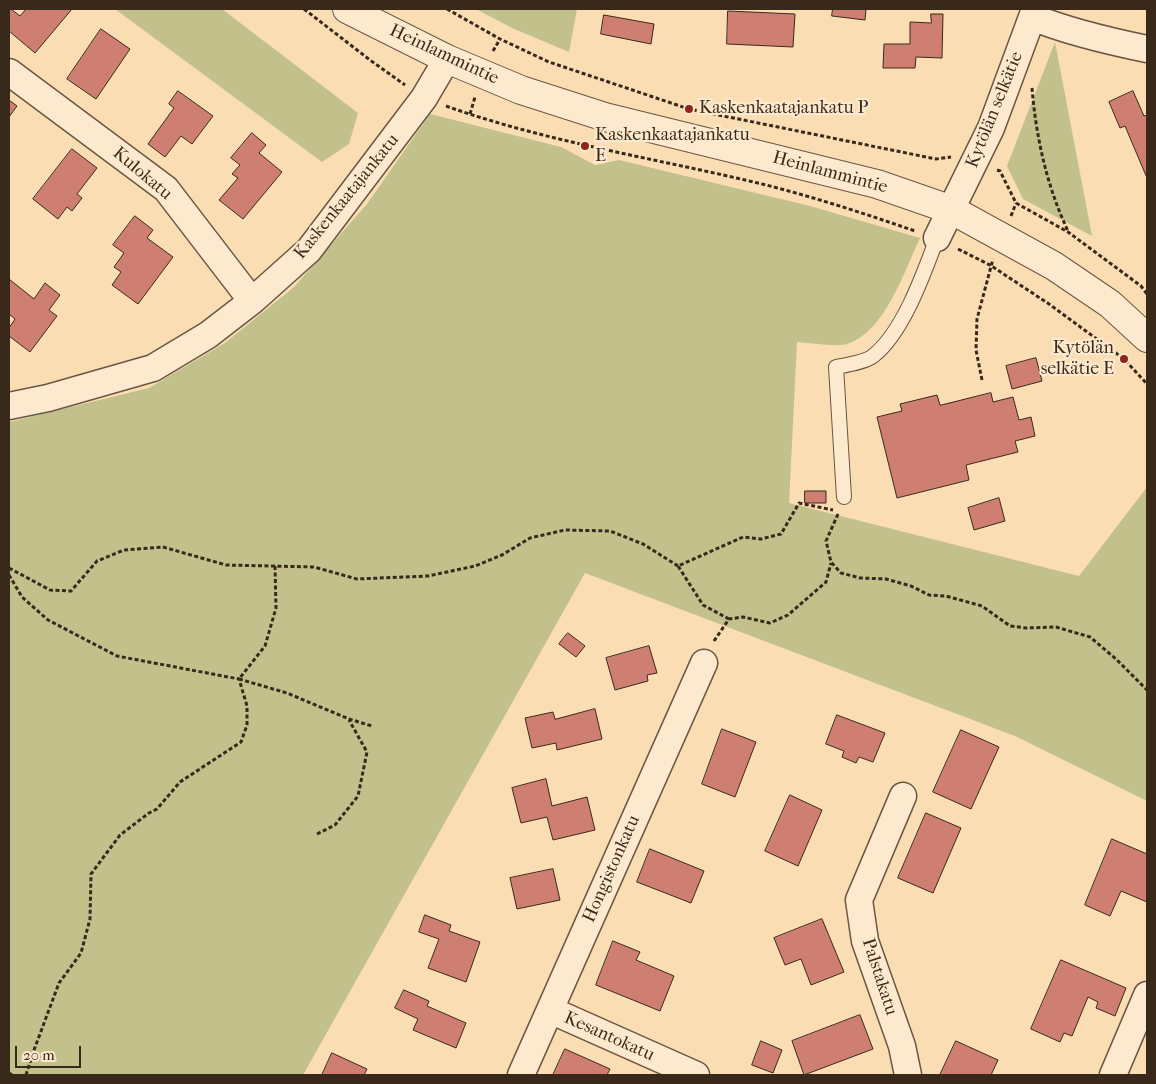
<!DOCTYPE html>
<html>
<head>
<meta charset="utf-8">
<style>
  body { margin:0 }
  #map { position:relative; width:1156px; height:1084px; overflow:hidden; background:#fbddb4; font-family:"IM FELL French Canon",serif }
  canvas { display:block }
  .frame { position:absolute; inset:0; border:10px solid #39291b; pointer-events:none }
  .scale { position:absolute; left:15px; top:1046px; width:66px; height:22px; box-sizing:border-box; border:2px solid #39291b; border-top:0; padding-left:6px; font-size:15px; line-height:18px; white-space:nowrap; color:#39291b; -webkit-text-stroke:4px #fce9ce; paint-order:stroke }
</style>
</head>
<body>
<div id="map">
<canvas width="1156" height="1084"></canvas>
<div class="frame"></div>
<div class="scale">20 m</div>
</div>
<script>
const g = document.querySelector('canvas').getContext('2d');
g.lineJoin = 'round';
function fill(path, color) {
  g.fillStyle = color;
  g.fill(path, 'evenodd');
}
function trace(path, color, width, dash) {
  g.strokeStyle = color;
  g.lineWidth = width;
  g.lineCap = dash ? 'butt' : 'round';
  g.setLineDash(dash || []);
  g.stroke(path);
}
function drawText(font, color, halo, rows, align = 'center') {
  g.font = font + ' "IM FELL French Canon",serif';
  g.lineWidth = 4.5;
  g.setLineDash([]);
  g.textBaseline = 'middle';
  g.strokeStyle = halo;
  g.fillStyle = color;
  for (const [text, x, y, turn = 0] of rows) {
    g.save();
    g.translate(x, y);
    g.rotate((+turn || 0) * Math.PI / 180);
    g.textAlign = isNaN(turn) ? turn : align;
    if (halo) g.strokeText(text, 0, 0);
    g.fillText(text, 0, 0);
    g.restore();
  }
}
const green = new Path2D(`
  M115 9H222L358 113 349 144 322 162Z
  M476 9H577L569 52 512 28Z
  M1055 42 1092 236 1023 199 1007 166Z
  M430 114 561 147 595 165 619 160 810 206 920 238C904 272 885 332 847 344 839 347 808 343 797 342L789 503 1079 576 1147 487V801L1015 736 585 573 303 1075H9V422L149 388 225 343 294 287 367 204Z`);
const building = new Path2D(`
  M9 9H11L20 16 26 9H72L35 53 9 31Z
  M833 9H866L865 20 832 16Z
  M728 11 795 14 793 47 727 44Z
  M931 14H943L942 58 916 57 915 68H883L884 44H910V22L931 23Z
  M604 15 654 24 651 44 601 34Z
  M101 29 130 49 96 99 67 79Z
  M178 91 213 116 192 144 181 136 165 157 148 144 174 108 169 104Z
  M1133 91 1144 116 1147 115V178L1125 126 1120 128 1109 102Z
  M9 100 17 106 9 117Z
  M252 133 266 145 259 153 282 172 243 219 219 200 238 178 232 174 240 165 231 158Z
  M72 149 97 168 77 194 82 198 72 211 67 207 58 219 33 199Z
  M135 216 153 230 147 238 173 257 138 304 112 285 121 272 114 267 124 253 113 245Z
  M9 279 34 299 45 283 60 295 49 310 57 316 30 352 9 336V328L15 319 9 314Z
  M1036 358 1042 381 1012 389 1006 366Z
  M991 393 993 402 1013 397 1019 420 1031 417 1035 436 1015 441 1018 452 966 465 969 480 897 498 877 417 902 411 900 404 937 395 940 405Z
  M805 491H826V503H805Z
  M999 498 1005 521 974 530 968 508Z
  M568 633 585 646 576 657 559 644Z
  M649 646 657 673 647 675 648 681 615 690 606 658Z
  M595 709 602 739 557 750 556 743 532 748 525 718 553 712 555 719Z
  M837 715 885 733 873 762 859 757 856 763 842 757 844 751 826 744Z
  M722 729 756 742 735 797 702 784Z
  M961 730 999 747 971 809 933 792Z
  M546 779 552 806 587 797 595 830 553 840 547 817 521 823 512 788Z
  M790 795 822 810 798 866 765 851Z
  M926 813 961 828 933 893 898 878Z
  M1112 839 1147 854V902L1121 891 1110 916 1085 905Z
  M650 849 704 871 691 903 637 882Z
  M553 869 560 900 517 909 510 878Z
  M425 915 451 925 449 931 480 942 466 982 428 968 439 939 419 932Z
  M822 919 844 972 811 985 801 959 785 965 774 938Z
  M613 941 640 952 636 960 674 976 660 1011 596 985Z
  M1061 960 1126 988 1115 1016 1096 1008 1098 1002 1088 997 1072 1036 1064 1033 1060 1042 1031 1029Z
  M404 990 429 1001 427 1006 466 1023 456 1048 413 1030 418 1019 395 1008Z
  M860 1015 873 1049 804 1075 792 1041Z
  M761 1041 782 1050 773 1073 752 1065Z
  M956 1041 998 1060 991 1075H940Z
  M565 1049 610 1069 607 1075H553Z
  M332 1053 367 1069 364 1075H322Z`);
const path = new Path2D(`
  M304 9 370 60 405 85
  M447 9 500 39 549 62 689 109 936 159 951 157
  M493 51 500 39
  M1032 88C1036 137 1047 187 1068 231
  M446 106C550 143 660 159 766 185 817 198 866 214 915 231
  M470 114 475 97
  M997 170 1000 171 1016 203 1068 232 1141 286 1147 294
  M1011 216 1016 203
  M958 249 990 265 1049 304 1124 359 1147 384
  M982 380 976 350 977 319 993 259
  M838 514 826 541 831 562 841 573 860 578 886 579 911 586 929 595 946 596 982 606 1010 626 1026 628 1056 627 1090 637 1116 659 1147 690
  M275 566 276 608 265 646 239 679 287 693 349 719 372 726
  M9 568 50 590 71 591 97 561 124 550 163 547 226 565 314 567 357 579 428 576 475 566 502 555 530 538 565 530 610 531 643 544 678 566
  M9 575 22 597 48 620 117 656 239 679 247 706V725L241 742 180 782 157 809 149 813 120 835 91 874 90 919 81 953 59 983 34 1050 26 1075
  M729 619 703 605 678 566 743 537 761 539 781 534 799 503 833 510
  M714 641 729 619 743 617 770 623 788 615 826 582 831 563
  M317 834 335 825 358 796 367 752 349 720
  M9 1073 12 1075`);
const service = new Path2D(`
  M844 497 836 367C846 365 866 362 873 356 903 333 924 273 937 238`);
const minor = new Path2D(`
  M1032 17C1069 32 1108 41 1147 49
  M9 72 166 189 252 301
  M937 238 991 128 1035 9
  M9 406 48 398 153 368 208 335 252 301 309 250 424 98 447 59
  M903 796 859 900 865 941 902 1046 908 1075
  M550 1010 696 1075
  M521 1075 704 663
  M1113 1075 1147 995`);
const tertiary = new Path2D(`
  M347 9 447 59 521 90 605 117 877 184 952 210 1054 266 1110 304 1147 338`);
const markers = [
  [689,109,5,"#8f2418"],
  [585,146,5,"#8f2418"],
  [1124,359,5,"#8f2418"]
];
const streetNames = [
  ["Heinlammintie",444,55,25],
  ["Kytölän selkätie",995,110,-68],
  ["Heinlammintie",830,173,15],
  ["Kulokatu",142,174,40],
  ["Kaskenkaatajankatu",347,197,-51],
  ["Hongistonkatu",612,869,-66],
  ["Palstakatu",879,977,72],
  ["Kesantokatu",609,1037,24]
];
const poiNames = [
  ["Kaskenkaatajankatu P",699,109],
  ["Kaskenkaatajankatu",595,136],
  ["E",595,157],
  ["Kytölän",1114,349,"right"],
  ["selkätie E",1114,370,"right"]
];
fill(green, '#c2c08b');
fill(building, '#cf7f71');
trace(building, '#39291b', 1);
trace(service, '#6a5641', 16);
trace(minor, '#6a5641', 29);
trace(tertiary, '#6a5641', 30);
trace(path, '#39291b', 3, [4, 2.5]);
trace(service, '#fce9ce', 14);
trace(minor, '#fce9ce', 26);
trace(tertiary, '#fce9ce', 28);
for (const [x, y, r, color] of markers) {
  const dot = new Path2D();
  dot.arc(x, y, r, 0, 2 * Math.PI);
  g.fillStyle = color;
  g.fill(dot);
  trace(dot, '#fce9ce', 2);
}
drawText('18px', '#39291b', '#fce9ce', streetNames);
drawText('18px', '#39291b', '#fce9ce', poiNames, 'left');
</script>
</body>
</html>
